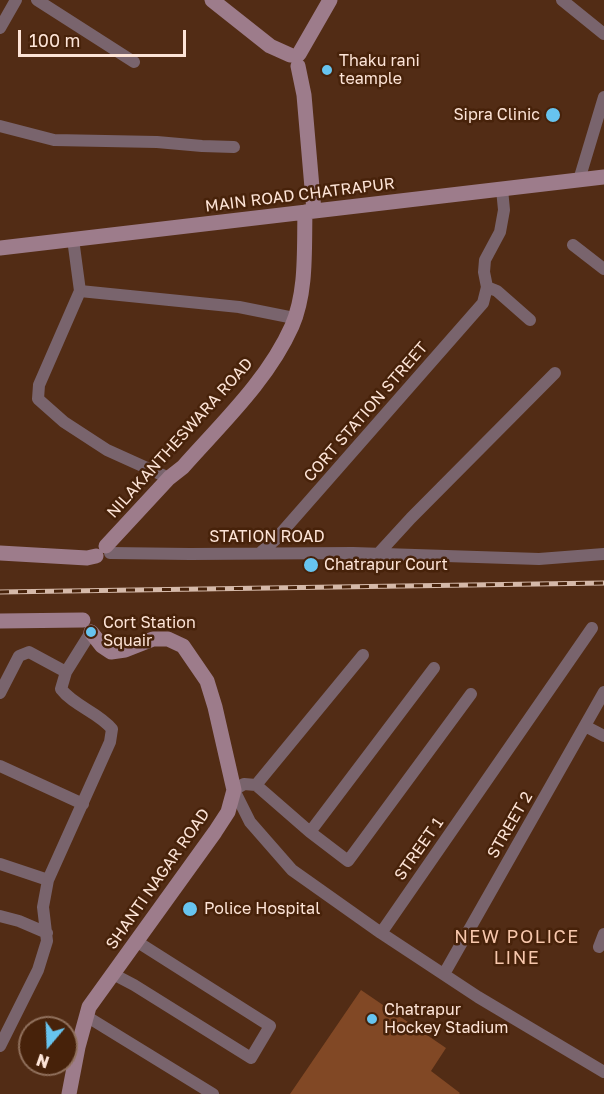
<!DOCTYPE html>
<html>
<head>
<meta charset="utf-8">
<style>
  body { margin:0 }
  #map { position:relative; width:604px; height:1094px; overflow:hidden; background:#522c15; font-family:"Golos Text",sans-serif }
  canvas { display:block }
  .north { position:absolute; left:18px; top:1016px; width:60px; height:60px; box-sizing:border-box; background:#47220a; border:2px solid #90705c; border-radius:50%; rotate:199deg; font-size:16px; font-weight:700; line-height:24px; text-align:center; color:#fde4d7 }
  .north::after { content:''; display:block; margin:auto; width:21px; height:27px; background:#67c4ef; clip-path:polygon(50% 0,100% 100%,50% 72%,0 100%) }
  .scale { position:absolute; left:18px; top:30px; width:168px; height:27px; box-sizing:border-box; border:3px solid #fde4d7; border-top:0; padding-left:8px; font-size:18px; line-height:21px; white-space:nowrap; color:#fde4d7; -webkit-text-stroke:4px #47220a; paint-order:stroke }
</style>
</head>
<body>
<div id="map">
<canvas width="604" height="1094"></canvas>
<div class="north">N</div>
<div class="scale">100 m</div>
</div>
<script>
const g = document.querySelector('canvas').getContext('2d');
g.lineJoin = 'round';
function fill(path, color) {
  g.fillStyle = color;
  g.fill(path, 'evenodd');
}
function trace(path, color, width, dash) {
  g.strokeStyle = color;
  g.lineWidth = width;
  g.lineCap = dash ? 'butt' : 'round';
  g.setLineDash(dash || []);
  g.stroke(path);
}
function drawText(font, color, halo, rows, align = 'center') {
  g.font = font + ' "Golos Text",sans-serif';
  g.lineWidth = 5;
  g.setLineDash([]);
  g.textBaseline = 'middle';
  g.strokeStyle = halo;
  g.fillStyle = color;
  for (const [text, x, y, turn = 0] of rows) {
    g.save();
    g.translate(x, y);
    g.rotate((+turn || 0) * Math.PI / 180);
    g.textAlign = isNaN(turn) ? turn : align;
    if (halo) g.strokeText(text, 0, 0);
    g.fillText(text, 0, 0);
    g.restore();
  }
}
const green = new Path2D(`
  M361 990 446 1048 431 1071 460 1093 459 1094H290Z`);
const street = new Path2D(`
  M37 0 134 62
  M562 0 604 34
  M0 28 16 0
  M0 126 54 140 157 142 202 146 234 147
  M579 180 604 97
  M73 239 80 291 39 385 38 399 64 422 107 450 169 478
  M573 245 604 269
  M487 287 497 291 530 320
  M80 291 239 307 294 318
  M110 553 190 554 353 553 539 559 604 554
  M260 553 275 540 483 303 487 287 484 272 485 260 500 232 504 210 502 189
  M378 554 411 518 555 373
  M0 693 19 656 29 652 66 672
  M471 694 348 861 310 832 256 785 244 784 234 790 250 822 292 870 381 933 478 997 604 1072
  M585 726 604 736
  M0 766 83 804
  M256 785 363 655
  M310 832 434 668
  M0 864 48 880
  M0 916 19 921 47 933
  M381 933 592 628
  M599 947 604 934
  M113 974 134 985 251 1058 270 1026 136 941
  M444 974 604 692
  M86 1016 213 1094
  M0 1046 38 970 47 941 43 907 48 880 110 742 112 729C98 712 74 706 61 689L66 672 91 632`);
const secondary = new Path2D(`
  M212 0 270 46 290 55
  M299 54 330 0
  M298 66 304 95 314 211
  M0 248 604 177
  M106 546 169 478 183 467C222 423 268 380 292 326 307 291 304 249 305 212
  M0 553 87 558 96 556
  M0 621 83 620
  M69 1094 78 1047 89 1007 215 832 228 812 234 790 215 707 207 681 183 646 168 639H153L125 650 111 652 102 646 91 632`);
const rail = new Path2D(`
  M0 592 604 583`);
const markers = [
  [327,70,6,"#67c4ef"],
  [553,115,8,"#67c4ef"],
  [311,565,8,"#67c4ef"],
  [91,632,6,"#67c4ef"],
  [190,909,8,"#67c4ef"],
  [372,1019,6,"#67c4ef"]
];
const poiNames = [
  ["Thaku rani",339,61],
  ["teample",339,79],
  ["Sipra Clinic",540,115,"right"],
  ["Chatrapur Court",324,565],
  ["Cort Station",103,623],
  ["Squair",103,641],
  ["Police Hospital",204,909],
  ["Chatrapur",384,1010],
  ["Hockey Stadium",384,1028]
];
const streetNames = [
  ["MAIN ROAD CHATRAPUR",300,195,-7],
  ["CORT STATION STREET",366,412,-49],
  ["NILAKANTHESWARA ROAD",180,438,-48],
  ["STATION ROAD",267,537],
  ["STREET 2",510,825,-60],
  ["STREET 1",419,849,-55],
  ["SHANTI NAGAR ROAD",158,879,-55]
];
const neighbourhoodNames = [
  ["NEW POLICE",517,937],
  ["LINE",517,958]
];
fill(green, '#814825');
trace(street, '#79646d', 12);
trace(secondary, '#9d7c8b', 15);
trace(rail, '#d5b9a9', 5);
trace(rail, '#47220a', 3, [9]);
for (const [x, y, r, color] of markers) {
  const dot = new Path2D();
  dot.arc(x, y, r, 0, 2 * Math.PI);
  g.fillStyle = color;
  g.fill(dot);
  trace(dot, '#47220a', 2);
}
drawText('16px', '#fde4d7', '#47220a', poiNames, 'left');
drawText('16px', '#fde4d7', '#47220a', streetNames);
g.letterSpacing = '1.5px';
drawText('18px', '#f7c7ac', '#47220a', neighbourhoodNames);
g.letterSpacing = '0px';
</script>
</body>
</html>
